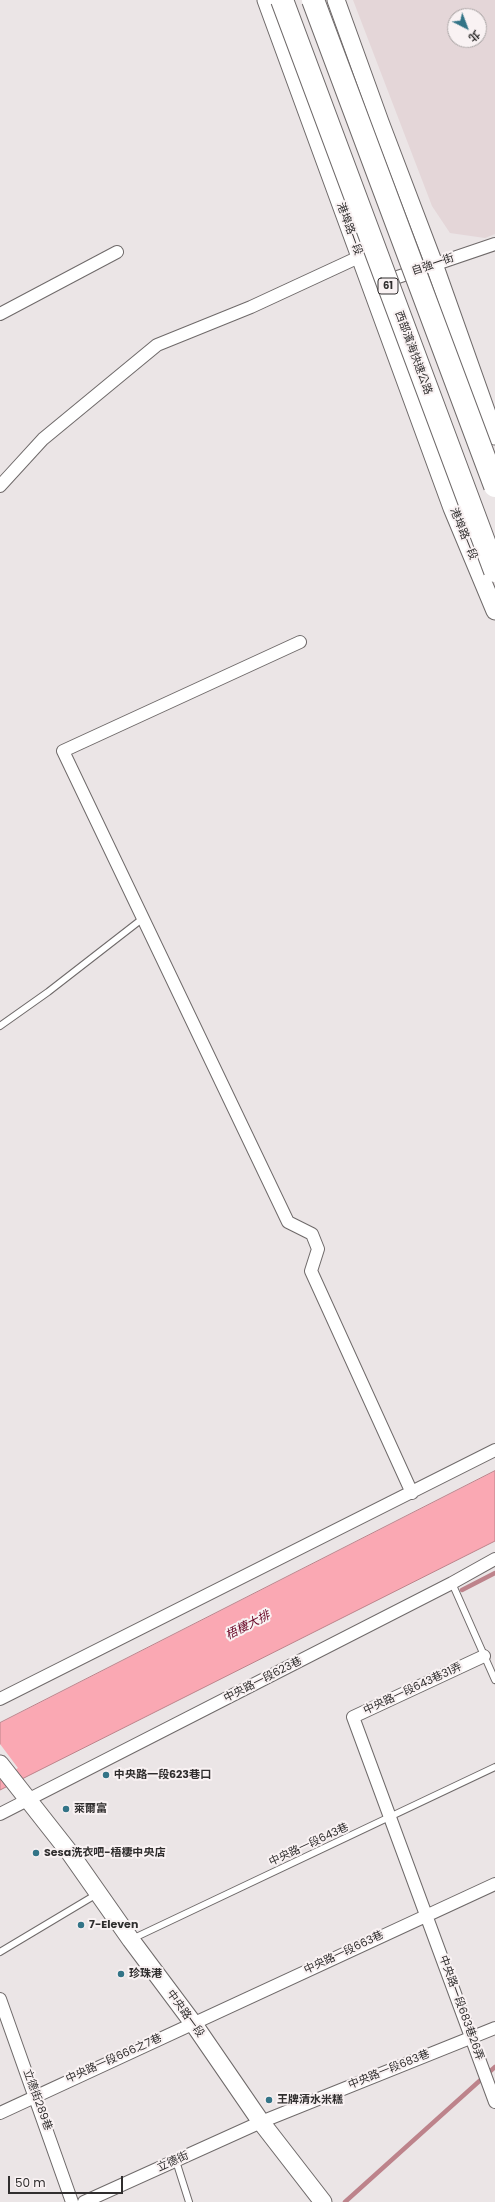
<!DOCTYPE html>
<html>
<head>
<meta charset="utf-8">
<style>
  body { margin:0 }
  #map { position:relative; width:495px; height:2202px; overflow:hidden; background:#ebe5e6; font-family:Poppins,"Noto Sans TC",sans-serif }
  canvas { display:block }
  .north { position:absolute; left:447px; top:8px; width:40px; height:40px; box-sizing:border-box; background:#f9f2f3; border:1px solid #a9a4a4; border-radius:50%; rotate:138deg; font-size:11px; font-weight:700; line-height:16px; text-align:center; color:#302e2e }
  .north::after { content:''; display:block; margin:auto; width:14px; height:18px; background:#337487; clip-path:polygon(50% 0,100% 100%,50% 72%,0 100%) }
  .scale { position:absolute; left:8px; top:2176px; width:115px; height:18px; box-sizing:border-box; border:2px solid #302e2e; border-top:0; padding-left:5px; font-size:12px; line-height:14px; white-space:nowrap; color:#302e2e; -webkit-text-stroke:3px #f9f2f3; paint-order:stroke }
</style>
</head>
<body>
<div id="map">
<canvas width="495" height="2202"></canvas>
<div class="north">北</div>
<div class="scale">50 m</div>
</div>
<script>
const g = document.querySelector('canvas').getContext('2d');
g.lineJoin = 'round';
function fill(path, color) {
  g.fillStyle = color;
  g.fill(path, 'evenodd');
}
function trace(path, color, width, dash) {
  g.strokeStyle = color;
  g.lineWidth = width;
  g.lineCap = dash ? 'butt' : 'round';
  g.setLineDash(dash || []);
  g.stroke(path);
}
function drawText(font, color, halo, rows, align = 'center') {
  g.font = font + ' Poppins,"Noto Sans TC",sans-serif';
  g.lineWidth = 4;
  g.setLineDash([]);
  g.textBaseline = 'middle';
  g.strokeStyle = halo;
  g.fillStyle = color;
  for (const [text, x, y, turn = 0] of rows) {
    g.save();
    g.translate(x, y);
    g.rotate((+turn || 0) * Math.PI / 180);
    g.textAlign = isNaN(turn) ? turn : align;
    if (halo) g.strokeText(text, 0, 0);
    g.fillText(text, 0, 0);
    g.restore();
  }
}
const built = new Path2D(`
  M353 0H495V234L485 238 450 233 432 206ZM455 16H479V40H455Z`);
const water = new Path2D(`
  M495 1471V1541L0 1790V1723Z`);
const pier = new Path2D(`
  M0 1744 18 1768 1 1780 0 1778Z`);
const stream = new Path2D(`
  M462 1590 495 1573
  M345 2202 495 2067`);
const lane = new Path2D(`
  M0 1026 48 992 142 919
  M452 1583 495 1680
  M132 1939 495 1767
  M0 1952 97 1894
  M176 2161 189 2202`);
const street = new Path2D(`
  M383 282 495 244
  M0 314 117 252
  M0 486 43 439 157 345 251 307 359 257
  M300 642 63 751 288 1222 312 1234 318 1249 311 1271 412 1493
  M484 1656 353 1717 495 2102
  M0 1699 495 1450
  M0 1814 452 1583 495 1559
  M0 1999 72 2202
  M0 2113 495 1884
  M84 2202 261 2122 495 2028`);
const secondary = new Path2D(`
  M266 0 452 508 495 611
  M336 0 380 122 434 264 495 436
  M0 1764 70 1853 131 1940 193 2023 261 2122 323 2202`);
const highwayBridge = new Path2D(`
  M282 0 495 571
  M313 0 495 486`);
const markers = [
  [106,1775,4,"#337487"],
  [66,1809,4,"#337487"],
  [36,1853,4,"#337487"],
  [81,1925,4,"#337487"],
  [121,1974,4,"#337487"],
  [269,2100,4,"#337487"]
];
const shields = [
  [388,286,20]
];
const shieldNames = [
  ["61",388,286]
];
const streetNames = [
  ["港埠路一段",349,229,70],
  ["自強一街",433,265,-19],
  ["西部濱海快速公路",413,353,70],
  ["港埠路一段",463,534,68],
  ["中央路一段623巷",263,1680,-27],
  ["中央路一段643巷31弄",413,1689,-25],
  ["中央路一段643巷",309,1845,-25],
  ["中央路一段663巷",344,1953,-25],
  ["中央路一段683巷26弄",461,2008,70],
  ["中央路一段",185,2014,54],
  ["中央路一段666之7巷",114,2059,-24],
  ["中央路一段683巷",389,2070,-22],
  ["立德街289巷",37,2100,70],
  ["立德街",173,2162,-24]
];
const poiNames = [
  ["中央路一段623巷口",114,1775],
  ["萊爾富",74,1809],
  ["Sesa洗衣吧-梧棲中央店",44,1853],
  ["7-Eleven",89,1925],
  ["珍珠港",129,1974],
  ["王牌清水米糕",277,2100]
];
const waterNames = [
  ["梧棲大排",248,1626,-27]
];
fill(built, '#e4d6d8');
fill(water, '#faa8b3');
trace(water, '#bd838b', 1);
fill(pier, '#ebe5e6');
trace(stream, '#bd838b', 4.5);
trace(lane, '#6f6a6a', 8);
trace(street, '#6f6a6a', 14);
trace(secondary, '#6f6a6a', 19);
trace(lane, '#fff', 6);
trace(street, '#fff', 12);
trace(secondary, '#fff', 17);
trace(highwayBridge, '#6f6a6a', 24, []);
trace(highwayBridge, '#fff', 22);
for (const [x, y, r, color] of markers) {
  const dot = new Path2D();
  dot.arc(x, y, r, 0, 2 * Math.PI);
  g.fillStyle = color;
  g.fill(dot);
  trace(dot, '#f9f2f3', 1.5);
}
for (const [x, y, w] of shields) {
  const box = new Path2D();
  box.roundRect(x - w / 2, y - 8, w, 16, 3);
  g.fillStyle = '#f9f2f3';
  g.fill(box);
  trace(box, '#302e2e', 1);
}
drawText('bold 10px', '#302e2e', null, shieldNames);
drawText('11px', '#302e2e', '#f9f2f3', streetNames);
drawText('bold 11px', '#302e2e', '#f9f2f3', poiNames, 'left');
drawText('italic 12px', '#690828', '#f9f2f3', waterNames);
</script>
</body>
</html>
